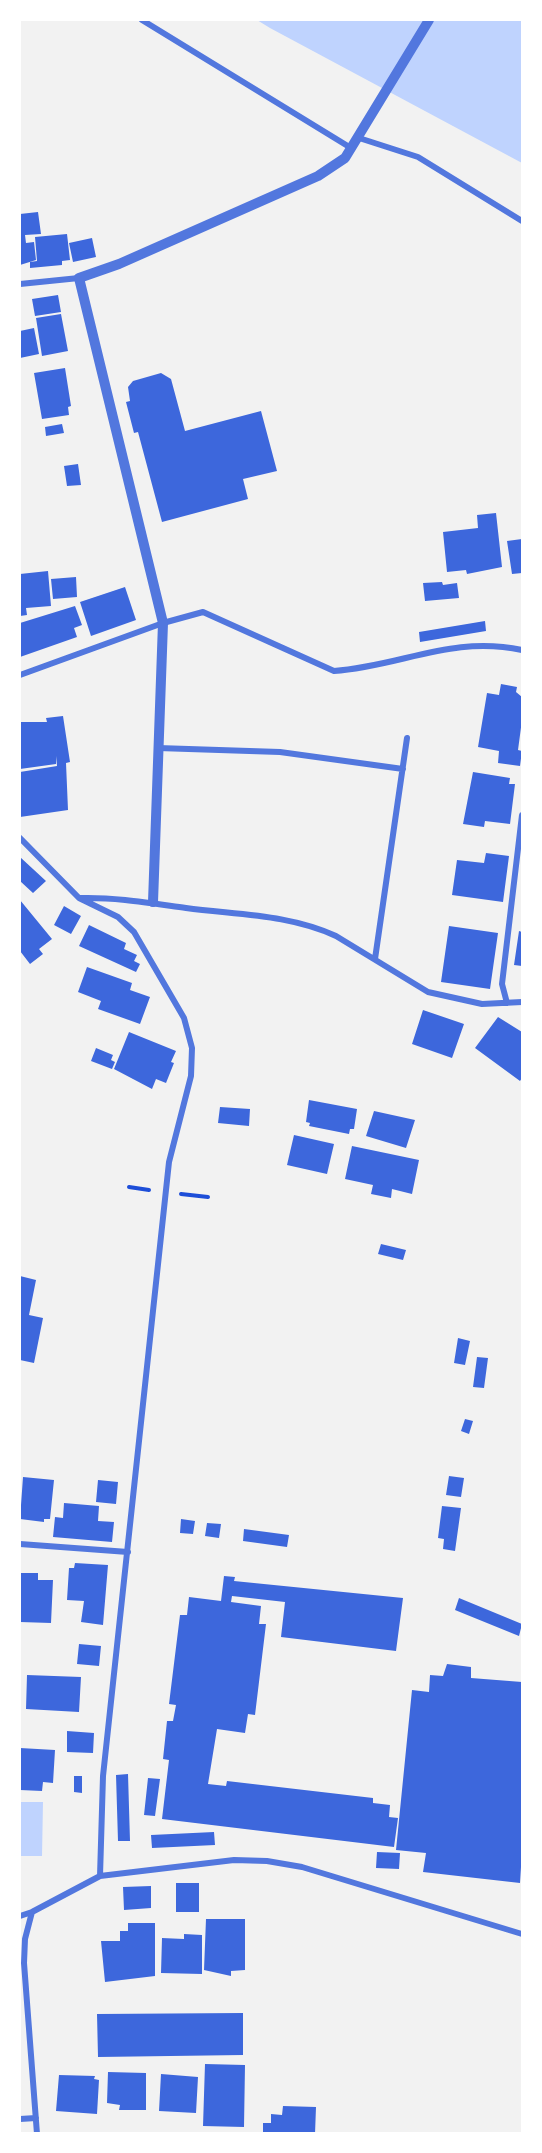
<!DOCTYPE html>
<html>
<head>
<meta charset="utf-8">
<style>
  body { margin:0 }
  #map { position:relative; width:542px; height:2153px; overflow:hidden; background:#f2f2f2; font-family:Manrope,sans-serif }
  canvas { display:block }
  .frame { position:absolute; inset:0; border:21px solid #fff; pointer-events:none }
</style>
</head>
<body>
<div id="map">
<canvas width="542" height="2153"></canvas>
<div class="frame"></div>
</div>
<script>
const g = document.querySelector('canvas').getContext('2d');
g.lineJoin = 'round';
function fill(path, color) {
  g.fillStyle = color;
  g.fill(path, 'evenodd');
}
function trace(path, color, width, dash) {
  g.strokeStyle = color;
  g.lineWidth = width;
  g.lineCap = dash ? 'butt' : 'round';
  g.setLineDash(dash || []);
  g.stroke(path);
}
const water = new Path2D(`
  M257 20H522V163L270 28Z
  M20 1802H43L42 1856H20Z`);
const building = new Path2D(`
  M38 212 41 234 25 235 26 243 34 242 36 260 20 265V214Z
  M67 234 70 260 62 261V265L30 268V262L37 261 35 237Z
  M92 238 96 257 73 262 69 243Z
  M58 295 61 312 35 316 32 299Z
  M61 314 68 351 42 356 36 318Z
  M34 328 39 354 20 358V331Z
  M65 368 71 406 68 407 69 415 42 419 34 373Z
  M161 373 171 379 185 431 261 411 277 471 243 479 248 499 162 522 138 432 134 433 126 402 130 401 128 387 133 381Z
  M62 424 64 433 46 436 45 427Z
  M78 464 81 485 67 486 64 466Z
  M496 513 502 567 467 574 466 570 447 572 443 532 478 528 477 515Z
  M522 539V573L512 574 507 541Z
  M48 571 51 606 26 608 27 615 20 616V574Z
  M76 577 77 597 53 599 51 579Z
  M442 582 443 585 457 583 459 598 425 601 423 583Z
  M125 587 136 620 91 636 80 602Z
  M75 606 82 625 74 628 77 637 20 657V623Z
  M485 621 486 631 420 642 419 632Z
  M501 684 517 687 516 692 522 697V720L518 750 522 751 520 766 498 763 499 751 478 747 487 693 499 695Z
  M63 716 70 762 66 763 68 810 20 817V772L57 766 56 756V764L20 769V722H47L46 718Z
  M473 772 510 778 509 784H515L510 824 485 821 484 827 463 824Z
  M486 853 509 856 503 902 452 895 457 860 484 863Z
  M20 857 46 881 33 893 20 881Z
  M20 900 52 939 39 949 43 954 30 964 20 951Z
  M64 906 81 916 71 934 54 925Z
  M89 925 126 943 124 949 137 955 134 961 140 964 136 972 79 946Z
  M449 926 498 933 490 989 441 982Z
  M519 931 522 932V966L514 965Z
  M87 967 132 983 130 990 150 997 140 1024 98 1009 101 1001 78 992Z
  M423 1010 464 1024 452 1058 412 1044Z
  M498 1017 522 1032V1078L520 1081 475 1048Z
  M129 1032 176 1051 171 1062 174 1063 166 1083 156 1079 152 1089 114 1069Z
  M96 1048 113 1055 111 1060 115 1062 112 1069 91 1061Z
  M309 1100 357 1109 354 1129H350L349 1134 309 1126 310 1123 306 1122Z
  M220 1107 250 1109 249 1126 218 1123Z
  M374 1111 415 1120 406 1148 366 1136Z
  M294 1135 334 1144 327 1174 287 1165Z
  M352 1146 419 1160 412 1194 392 1189 391 1198 371 1194 373 1185 345 1179Z
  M381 1244 406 1250 403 1260 378 1254Z
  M20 1276 36 1280 29 1315 43 1318 34 1363 20 1360Z
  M458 1338 470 1341 465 1365 454 1363Z
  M477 1357 488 1358 484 1388 473 1387Z
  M465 1419 473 1421 469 1434 461 1431Z
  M449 1476 464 1478 461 1497 446 1495Z
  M23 1477 54 1480 50 1519H44V1522L20 1519Z
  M98 1480 118 1482 116 1504 96 1502Z
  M64 1503 99 1506 98 1521 114 1522 112 1542 53 1537 55 1517 63 1518Z
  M442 1506 461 1508 455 1551 443 1549 444 1539 438 1538Z
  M181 1519 195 1521 193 1534 180 1533Z
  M207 1523 221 1524 219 1538 205 1536Z
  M244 1529 289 1535 287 1547 243 1541Z
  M75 1563 108 1565 103 1625 81 1622 84 1601 67 1600 69 1568H74Z
  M20 1573H38V1580H53L51 1623 20 1622Z
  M224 1576 235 1577 234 1581 403 1598 396 1651 281 1637 285 1602 232 1596 231 1602 261 1606 259 1624H266L255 1715 248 1714 245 1733 217 1729 208 1784 226 1786 227 1781 373 1798V1803L390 1805 389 1817 398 1818 394 1847 162 1819 169 1760 163 1759 167 1721H173L176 1705 169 1704 180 1615H187L189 1597 221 1601Z
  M459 1598 522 1624 519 1636 455 1610Z
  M79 1644 101 1646 99 1666 77 1664Z
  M447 1664 471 1667V1678L522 1682V1851L520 1883 423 1872 426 1853 396 1850 412 1690 429 1692 430 1675 443 1676Z
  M27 1675 81 1677 79 1712 26 1709Z
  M67 1731 94 1733 93 1753 67 1752Z
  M20 1748 55 1750 53 1783 43 1782 42 1791 20 1790Z
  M128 1774 130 1841H118L116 1775Z
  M74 1776H82V1793L74 1792Z
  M148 1778 160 1779 155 1816 144 1815Z
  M214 1832 215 1845 152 1848 151 1835Z
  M377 1852 400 1853 399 1869 376 1868Z
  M176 1883H199V1912H176Z
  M151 1886V1908L124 1910 123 1887Z
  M206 1919H245V1970L231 1971V1976L204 1970Z
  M128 1923H155V1976L105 1982 101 1941H120V1931H128Z
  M184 1934 202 1935V1974L161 1973 162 1938 184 1939Z
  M243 2013V2055L98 2057 97 2014Z
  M205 2064 245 2065 244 2127 203 2126Z
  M108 2072 146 2073V2110H119L120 2105 107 2103Z
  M161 2074 198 2077 196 2113 159 2111Z
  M59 2075 95 2076 94 2079 99 2080 97 2114 56 2111Z
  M283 2106 316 2107 315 2134H263V2123H271V2114L282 2115Z`);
const path = new Path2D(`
  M129 1187 149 1190
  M181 1194 208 1197`);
const minor = new Path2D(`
  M142 20 351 148
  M359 138 418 157 522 221
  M20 284 79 278
  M20 675 163 623 203 612 334 671C402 666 452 635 522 650
  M158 748 280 752 403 769
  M20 838 79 898 118 917 134 932 184 1018 192 1048 191 1076 169 1162 103 1776 100 1876
  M80 898C116 897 150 903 186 908 237 915 288 914 336 936L428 992 482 1004 522 1002
  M375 959 407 738
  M507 1003 502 984 522 815
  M20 1544 128 1552
  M32 1912 25 1939 24 1963 37 2134
  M20 1916 32 1912 100 1876 234 1860 267 1861 302 1867 522 1934
  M20 2119 36 2118`);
const tertiary = new Path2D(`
  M153 902 163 623 79 278 119 264 318 176 345 158 429 20`);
fill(water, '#bfd3fe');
fill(building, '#3d67dc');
trace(path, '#1d4ed8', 4);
trace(minor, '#5277de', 6);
trace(tertiary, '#5277de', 10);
</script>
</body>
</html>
